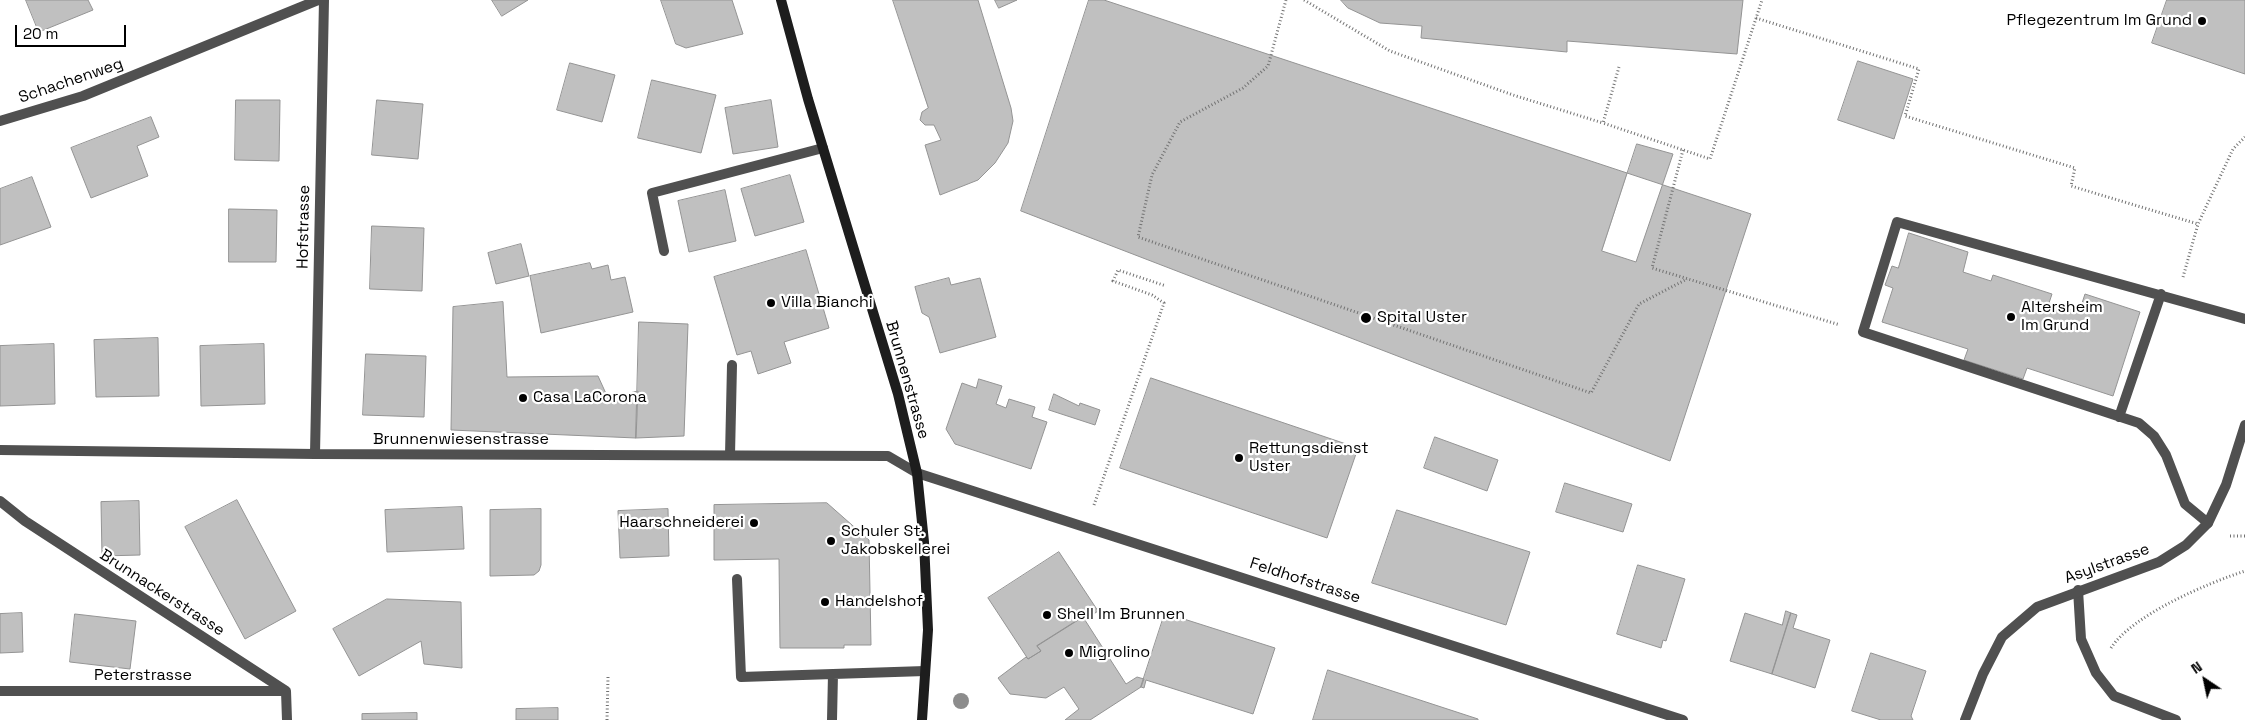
<!DOCTYPE html>
<html>
<head>
<meta charset="utf-8">
<style>
  body { margin:0 }
  #map { position:relative; width:2245px; height:720px; overflow:hidden; background:#fff; font-family:"Space Grotesk",sans-serif }
  canvas { display:block }
  .north { position:absolute; left:2180px; top:655px; width:50px; height:50px; -webkit-text-stroke:4px #fff; paint-order:stroke; rotate:326deg; font-size:14px; font-weight:700; line-height:20px; text-align:center; color:#000 }
  .north::after { content:''; display:block; margin:auto; width:18px; height:22px; background:#000; clip-path:polygon(50% 0,100% 100%,50% 72%,0 100%) }
  .scale { position:absolute; left:15px; top:25px; width:111px; height:22px; box-sizing:border-box; border:2px solid #000; border-top:0; padding-left:6px; font-size:15px; line-height:18px; white-space:nowrap; color:#000; -webkit-text-stroke:4px #fff; paint-order:stroke }
</style>
</head>
<body>
<div id="map">
<canvas width="2245" height="720"></canvas>
<div class="north">N</div>
<div class="scale">20 m</div>
</div>
<script>
const g = document.querySelector('canvas').getContext('2d');
g.lineJoin = 'round';
function fill(path, color) {
  g.fillStyle = color;
  g.fill(path, 'evenodd');
}
function trace(path, color, width, dash) {
  g.strokeStyle = color;
  g.lineWidth = width;
  g.lineCap = dash ? 'butt' : 'round';
  g.setLineDash(dash || []);
  g.stroke(path);
}
function drawText(font, color, halo, rows, align = 'center') {
  g.font = font + ' "Space Grotesk",sans-serif';
  g.lineWidth = 4.5;
  g.setLineDash([]);
  g.textBaseline = 'middle';
  g.strokeStyle = halo;
  g.fillStyle = color;
  for (const [text, x, y, turn = 0] of rows) {
    g.save();
    g.translate(x, y);
    g.rotate((+turn || 0) * Math.PI / 180);
    g.textAlign = isNaN(turn) ? turn : align;
    if (halo) g.strokeText(text, 0, 0);
    g.fillText(text, 0, 0);
    g.restore();
  }
}
const building = new Path2D(`
  M26 0H88L93 10 39 32Z
  M492 0H528L502 16Z
  M661 0H732L743 34 686 48 676 44Z
  M893 0H978L1011 108 1013 121 1008 143 995 163 978 180 940 195 925 145 941 140 934 125H925L920 120 922 112 928 108Z
  M995 0H1017L999 8Z
  M1089 0H1104L1751 214 1670 461 1021 211Z
  M1341 0H1743L1737 54 1567 41V52L1421 38 1422 26 1380 23 1348 8Z
  M2167 0H2245V74L2152 43Z
  M1858 61 1913 79 1894 139 1838 120Z
  M570 63 615 75 602 122 557 110Z
  M652 80 716 95 701 153 638 138Z
  M236 100H280L279 161 235 160Z
  M377 100 423 104 418 159 372 155Z
  M771 100 778 147 733 154 725 108Z
  M151 117 159 137 137 146 148 176 91 198 71 148Z
  M1637 144 1673 154 1636 262 1602 251Z
  M790 175 804 222 755 236 741 189Z
  M32 177 51 227 0 245V189Z
  M725 190 736 241 689 252 678 201Z
  M229 209 277 210 276 262H229Z
  M372 226 424 228 422 291 370 289Z
  M1909 233 1968 252 1963 272 1991 281 1993 275 2052 294 2049 303 2079 312 2085 294 2140 312 2113 396 2027 368 2023 379 1964 360 1968 349 1882 322 1893 288 1885 285 1892 266 1898 268Z
  M521 244 529 276 496 284 488 253Z
  M806 250 829 328 784 342 791 363 758 374 751 351 737 355 714 277Z
  M590 263 592 269 608 265 611 280 625 277 633 312 541 333 530 276Z
  M949 278 951 285 980 278 996 337 940 353 929 317 922 313 915 287Z
  M503 302 507 377 598 376 608 398 638 391 636 438 451 430 453 307Z
  M639 322 688 324 684 436 636 438Z
  M158 338 159 396 96 397 94 340Z
  M54 344 55 404 0 406V346Z
  M264 344 265 404 201 406 200 346Z
  M366 354 426 356 424 417 363 415Z
  M1151 378 1358 448 1327 538 1120 468Z
  M979 379 1002 386 996 404 1006 408 1009 399 1035 407 1032 417 1047 422 1031 469 955 444 946 429 962 383 976 388Z
  M1054 394 1079 406 1080 403 1100 410 1095 425 1049 410Z
  M1435 437 1498 460 1487 491 1424 468Z
  M1565 483 1632 504 1623 532 1556 512Z
  M237 500 296 611 245 639 185 527Z
  M139 501 140 555 102 556 101 502Z
  M827 503 869 540 871 645H844V648H780L779 559 714 560V505Z
  M462 507 464 549 387 552 385 510Z
  M541 509V565L539 571 534 575 490 576V510Z
  M668 509 669 556 620 558 618 511Z
  M1397 510 1530 552 1506 625 1372 583Z
  M1059 552 1098 611 1085 620 1083 617 1037 646 1041 651 1028 659 988 598Z
  M1638 565 1685 579 1666 641 1663 640 1661 648 1617 634Z
  M387 599 461 602 462 668 424 664 421 641 359 676 333 629Z
  M1786 611 1791 613 1772 674 1730 661 1745 613 1782 625Z
  M22 613 23 652 0 653V614Z
  M1165 613 1275 648 1253 714 1146 680 1144 688 1141 687Z
  M1791 613 1797 615 1793 628 1830 640 1815 688 1772 674Z
  M75 614 136 621 130 669 70 662Z
  M1083 617 1126 684 1137 677 1144 679 1141 687 1090 720H1065L1079 709 1064 687 1046 698 1010 694 998 678 1026 657 1028 659 1041 651 1037 646Z
  M1871 653 1926 671 1911 716 1913 720H1881L1852 711Z
  M1328 670 1478 719V720H1313Z
  M558 708V720H516V709Z
  M417 713V720H362V714Z`);
const path = new Path2D(`
  M1286 0 1268 66 1243 88 1180 122 1152 175 1138 237 1591 393 1639 304 1687 279
  M1304 0 1390 51 1513 95 1603 123
  M1756 18 1919 69 1905 116 2075 168 2071 186 2198 224 2233 149 2245 137
  M1619 67 1603 123 1710 159 1762 0
  M1683 150 1652 268 1840 325
  M2183 277 2198 224
  M1094 505 1164 303 1152 295 1113 281 1118 270 1166 286
  M2230 536H2245
  M2111 648C2132 615 2208 583 2245 571
  M607 720 608 677`);
const lane = new Path2D(`
  M664 251 652 193 823 148
  M2119 417 2161 294
  M730 455 732 365
  M2208 523 2185 504 2166 455 2154 436 2139 423 1863 332 1897 222 2245 319
  M737 579 741 677 925 671
  M2078 590 2081 639 2096 673 2114 696 2176 720
  M832 720 833 674`);
const street = new Path2D(`
  M0 121 83 96 318 0
  M0 450 315 454 888 456 917 473 1683 720
  M315 454 324 0
  M0 501 25 521 286 691 287 720
  M0 691H285
  M1965 720 1983 674 2002 637 2037 607 2159 562 2186 545 2208 523 2226 485 2245 425`);
const secondary = new Path2D(`
  M781 0 808 99 898 394 917 473 924 542 928 630 922 720`);
const trees = [
  [961,701]
];
const markers = [
  [2202,21,5,"#000"],
  [771,303,5,"#000"],
  [2011,317,5,"#000"],
  [1366,318,6,"#000"],
  [523,398,5,"#000"],
  [1239,458,5,"#000"],
  [754,523,5,"#000"],
  [831,541,5,"#000"],
  [825,602,5,"#000"],
  [1047,615,5,"#000"],
  [1069,653,5,"#000"]
];
const poiNames = [
  ["Pflegezentrum Im Grund",2192,21,"right"],
  ["Villa Bianchi",781,303],
  ["Altersheim",2021,308],
  ["Im Grund",2021,326],
  ["Spital Uster",1377,318],
  ["Casa LaCorona",533,398],
  ["Rettungsdienst",1249,449],
  ["Uster",1249,467],
  ["Haarschneiderei",744,523,"right"],
  ["Schuler St.",841,532],
  ["Jakobskellerei",841,550],
  ["Handelshof",835,602],
  ["Shell Im Brunnen",1057,615],
  ["Migrolino",1079,653]
];
const streetNames = [
  ["Schachenweg",71,81,-19],
  ["Hofstrasse",304,227,-89],
  ["Brunnenstrasse",907,380,74],
  ["Brunnenwiesenstrasse",461,440],
  ["Asylstrasse",2107,564,-20],
  ["Feldhofstrasse",1305,581,18],
  ["Brunnackerstrasse",162,593,33],
  ["Peterstrasse",143,676]
];
fill(building, '#c0c0c0');
trace(building, '#949494', 1);
trace(path, '#727272', 3, [1, 2.5]);
trace(lane, '#505050', 10);
trace(street, '#505050', 10);
trace(secondary, '#1d1d1d', 10);
g.fillStyle = '#8c8c8c';
for (const [x, y] of trees) {
  g.beginPath();
  g.arc(x, y, 8, 0, 2 * Math.PI);
  g.fill();
}
for (const [x, y, r, color] of markers) {
  const dot = new Path2D();
  dot.arc(x, y, r, 0, 2 * Math.PI);
  g.fillStyle = color;
  g.fill(dot);
  trace(dot, '#fff', 2);
}
drawText('16px', '#000', '#fff', poiNames, 'left');
drawText('16px', '#000', '#fff', streetNames);
</script>
</body>
</html>
